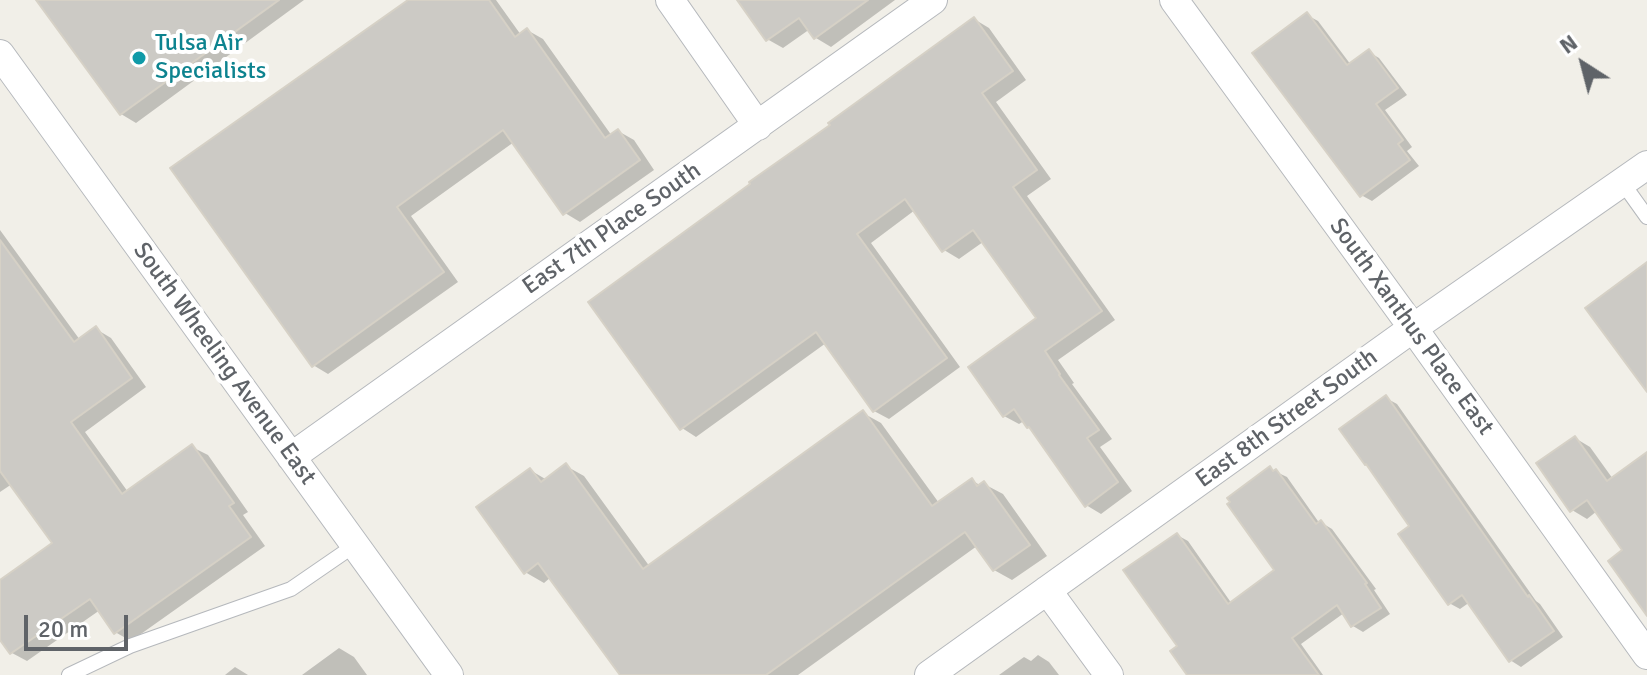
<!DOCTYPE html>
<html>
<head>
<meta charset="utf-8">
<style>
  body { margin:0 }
  #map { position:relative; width:1647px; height:675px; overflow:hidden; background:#f1efe8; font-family:Signika,sans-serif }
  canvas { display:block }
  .north { position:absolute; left:1543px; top:24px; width:80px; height:80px; -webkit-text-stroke:6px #fff; paint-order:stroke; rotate:324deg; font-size:22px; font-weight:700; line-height:32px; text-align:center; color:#5f6368 }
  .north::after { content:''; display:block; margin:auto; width:28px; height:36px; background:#5f6368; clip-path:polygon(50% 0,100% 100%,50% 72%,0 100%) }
  .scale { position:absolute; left:24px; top:615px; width:104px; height:36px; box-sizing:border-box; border:4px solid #5f6368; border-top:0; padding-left:10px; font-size:24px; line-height:28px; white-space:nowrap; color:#5f6368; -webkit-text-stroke:6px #fff; paint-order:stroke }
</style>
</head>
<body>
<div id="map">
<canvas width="1647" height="675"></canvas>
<div class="north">N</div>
<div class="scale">20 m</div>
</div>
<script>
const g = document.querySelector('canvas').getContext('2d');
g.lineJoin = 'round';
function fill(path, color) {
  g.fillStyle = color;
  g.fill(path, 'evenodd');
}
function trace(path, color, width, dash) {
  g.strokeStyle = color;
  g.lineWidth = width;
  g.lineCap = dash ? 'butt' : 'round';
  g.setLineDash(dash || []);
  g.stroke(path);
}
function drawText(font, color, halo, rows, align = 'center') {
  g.font = font + ' Signika,sans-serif';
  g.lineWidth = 8;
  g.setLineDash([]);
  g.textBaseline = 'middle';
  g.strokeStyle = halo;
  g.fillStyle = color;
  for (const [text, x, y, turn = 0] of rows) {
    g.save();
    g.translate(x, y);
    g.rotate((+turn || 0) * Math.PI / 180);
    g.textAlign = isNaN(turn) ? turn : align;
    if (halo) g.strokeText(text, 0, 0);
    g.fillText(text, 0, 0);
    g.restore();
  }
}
const shadow = new Path2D(`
  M39 0H304L136 123 121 114Z
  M411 0H496L521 35 527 30 543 39 612 136 618 131 634 140 654 170 580 222 565 213 514 142 411 216 458 282 328 374 313 365Z
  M740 0H895L831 47 816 38 810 29 783 48 767 39Z
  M1307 15 1318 21 1351 65 1369 52 1379 58 1407 95 1385 110 1412 147 1407 151 1419 166 1372 201 1361 195Z
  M974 19 989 28 1026 80 996 102 1051 179 1027 196 1115 320 1058 360 1074 383 1072 384 1112 439 1100 447 1132 491 1101 514 1086 505 1033 429 1024 421 1019 424 1004 416 1039 319 983 242 959 259 944 250 915 210 871 243 960 367 889 419 874 411 826 343 696 437 682 428 833 126Z
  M0 230 80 340 96 329 111 338 146 387 85 432 128 492 192 447 208 455 248 512 243 515 265 546 131 641 115 632 100 610 27 661 12 653 0 636V582L55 544 12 484 0 492Z
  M1386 398 1397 404 1536 601 1540 604 1563 637 1521 667 1510 660 1470 602 1460 609 1449 603 1412 526Z
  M863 413 881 423 939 503 972 480 981 486 984 484 1003 494 1047 556 1012 580 994 570 977 546 798 675H622L551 577 544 583 525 572 530 470 547 480 566 466 584 476 650 567Z
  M1575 438 1590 447 1613 479 1647 455V613L1625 551 1597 511 1587 519 1572 510Z
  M1270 469 1287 477 1320 524 1322 523 1332 529 1376 589 1374 590 1390 614 1363 632 1353 626 1344 613 1301 644 1323 675H1189L1180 647 1177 535 1188 541 1232 604 1277 571Z
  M339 648 354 657 367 675H302Z
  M1038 655 1049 662 1059 675H999L1024 657 1031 661Z
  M235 667 248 675H225Z`);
const building = new Path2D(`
  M36 0H279L120 115Z
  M408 0H489L515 37 527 28 605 138 618 129 640 160 563 215 503 130 397 207 444 272 312 367 170 168Z
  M737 0H868L814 39 799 18 766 41Z
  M1307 12 1347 65 1369 49 1398 88 1376 104 1403 140 1398 144 1410 160 1360 197 1252 53Z
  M974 17 1013 71 982 93 1037 170 1013 187 1102 311 1045 351 1060 374 1059 375 1099 430 1087 438 1118 482 1085 507 1029 427 1027 428 1014 409 1003 417 968 367 1036 318 973 230 942 252 905 199 857 234 947 358 873 412 816 332 680 430 588 302 750 184 749 182 830 125 828 123Z
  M0 240 74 342 96 326 132 378 71 422 122 494 192 444 234 503 229 506 251 537 114 634 90 599 10 654 0 640V580L52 543 0 471Z
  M1647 262V392L1585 308Z
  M1386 395 1528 597 1529 595 1554 631 1509 662 1462 595 1448 605 1398 534 1409 526 1366 464 1365 465 1339 429Z
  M863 410 932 506 972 478 977 486 984 481 1030 545 993 571 965 532 766 675H620L538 563 524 574 476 507 530 468 541 482 566 463 643 569Z
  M1575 436 1607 481 1647 452V616L1608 561 1622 550 1587 500 1570 512 1536 463Z
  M1270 466 1273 471 1276 469 1316 524 1321 520 1367 583 1365 584 1381 608 1351 627 1337 605 1292 638 1319 675H1187L1170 651 1177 646 1123 570 1177 533 1228 604 1274 570 1227 504 1230 502 1227 498Z`);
const lane = new Path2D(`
  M1622 182 1647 217
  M69 675 130 646 291 589 355 545`);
const street = new Path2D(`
  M670 0 758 126
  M1174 0 1413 328 1647 655
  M0 54 449 675
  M291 457 933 0
  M1047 590 1109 675
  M929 675 1413 328 1647 165`);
const markers = [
  [139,58,8,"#0f9aa8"]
];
const cultureNames = [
  ["Tulsa Air",155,44],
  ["Specialists",155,72]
];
const streetNames = [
  ["East 7th Place South",612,229,-35],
  ["South Xanthus Place East",1411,327,54],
  ["South Wheeling Avenue East",224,364,54],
  ["East 8th Street South",1287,419,-36]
];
fill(shadow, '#0003');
fill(building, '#cccac5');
trace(building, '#d6d1c6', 2);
trace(lane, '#b5b8bc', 16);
trace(street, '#b5b8bc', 30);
trace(lane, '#fff', 14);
trace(street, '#fff', 28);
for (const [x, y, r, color] of markers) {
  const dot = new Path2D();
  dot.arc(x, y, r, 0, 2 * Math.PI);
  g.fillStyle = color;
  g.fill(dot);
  trace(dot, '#fff', 3);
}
drawText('24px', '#0d838f', '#fff', cultureNames, 'left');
drawText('24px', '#5f6368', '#fff', streetNames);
</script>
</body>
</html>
